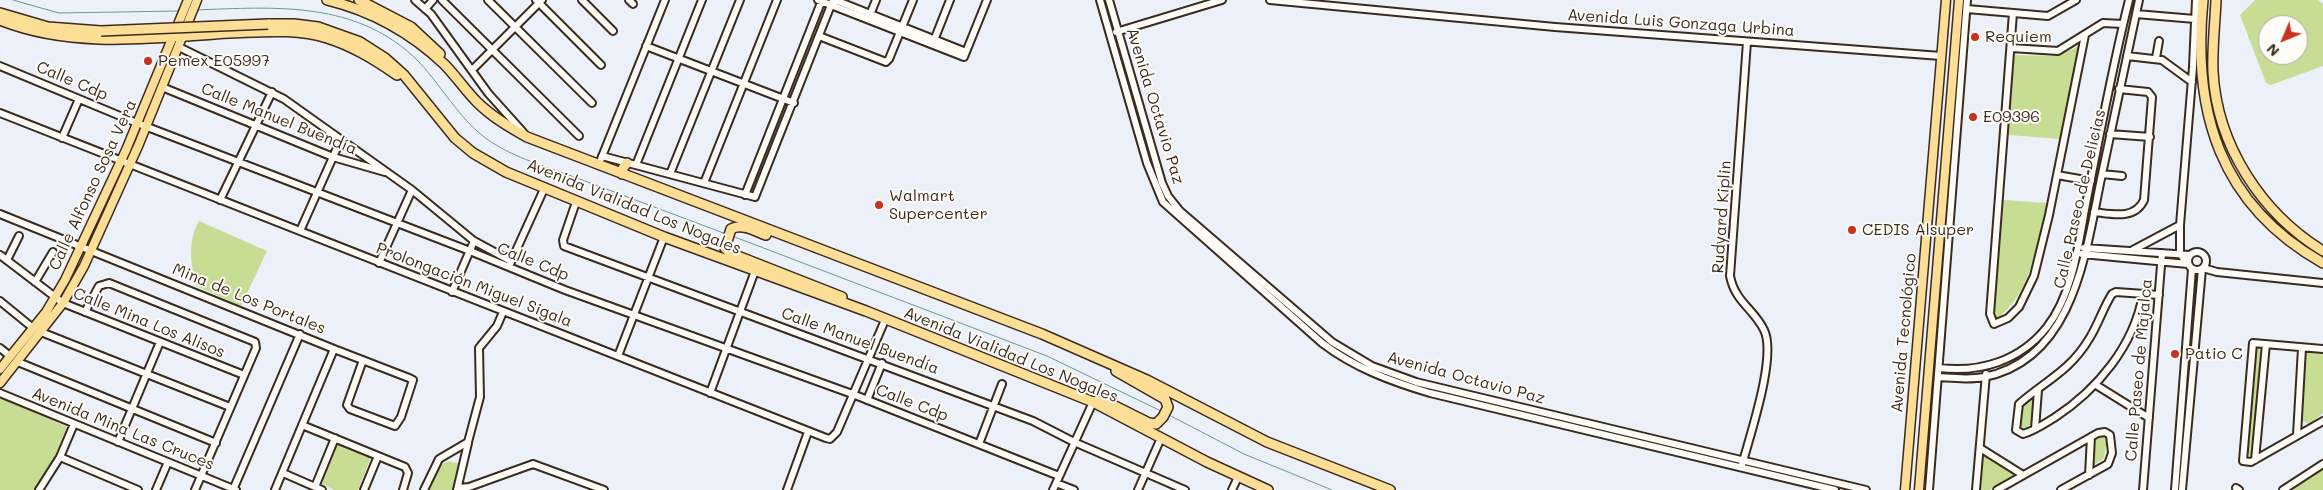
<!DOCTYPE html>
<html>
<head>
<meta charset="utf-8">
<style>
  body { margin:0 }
  #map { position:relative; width:2323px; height:490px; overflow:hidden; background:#ecf1f9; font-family:Mali,sans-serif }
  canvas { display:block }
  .north { position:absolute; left:2258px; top:15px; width:50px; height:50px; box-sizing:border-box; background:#fdfcf7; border:1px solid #afa8a0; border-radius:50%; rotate:225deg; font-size:14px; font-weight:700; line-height:20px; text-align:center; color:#3b2a1e }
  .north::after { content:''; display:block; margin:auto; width:18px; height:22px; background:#c8321e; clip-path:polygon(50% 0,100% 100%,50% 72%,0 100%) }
</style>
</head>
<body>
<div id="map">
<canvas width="2323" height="490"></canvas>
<div class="north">N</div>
</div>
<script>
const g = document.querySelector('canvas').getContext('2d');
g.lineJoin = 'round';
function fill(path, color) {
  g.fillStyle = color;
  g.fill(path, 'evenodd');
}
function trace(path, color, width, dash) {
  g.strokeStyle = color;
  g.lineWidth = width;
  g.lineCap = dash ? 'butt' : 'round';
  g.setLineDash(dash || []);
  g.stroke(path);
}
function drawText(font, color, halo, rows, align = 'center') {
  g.font = font + ' Mali,sans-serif';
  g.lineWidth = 4;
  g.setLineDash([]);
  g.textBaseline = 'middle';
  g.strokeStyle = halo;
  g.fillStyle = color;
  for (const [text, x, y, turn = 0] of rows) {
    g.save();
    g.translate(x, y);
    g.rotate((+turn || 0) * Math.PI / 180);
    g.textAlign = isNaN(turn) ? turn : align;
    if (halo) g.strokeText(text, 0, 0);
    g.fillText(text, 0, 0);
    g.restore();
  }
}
const green = new Path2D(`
  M2255 0H2318L2323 4V66L2271 85 2266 83 2240 15ZM2268 25H2298V55H2268Z
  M2079 46 2060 139 2008 135 2013 55 2057 56Z
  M2003 200 2047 203C2036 244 2033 291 1997 319L1994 317V313Z
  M199 221 267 251 241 306 196 286C191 265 187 241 199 221Z
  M2256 346 2261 350 2253 454 2250 456 2246 453 2254 349Z
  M2307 351 2323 353V413L2310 424 2304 422 2301 418 2305 354Z
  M0 397 67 427 53 460 34 490H0Z
  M2033 398 2031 424 2024 429 2020 426C2021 413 2020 405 2033 398Z
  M2102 435 2107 439 2104 458 2094 465 2096 439Z
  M342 444 371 457 358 490H334L322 484 337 445Z
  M1986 455 2014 474V476L1989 490H1981L1983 457Z
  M448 461 458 463 461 469 456 490H428L438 467Z
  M2323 468V490H2288Z`);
const stream = new Path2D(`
  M13 0 59 13 179 11
  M195 10C276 7 358 0 419 62 445 90 463 126 496 145 521 160 550 168 577 178 627 197 676 215 726 234
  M732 236 1047 356 1161 411
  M1169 415 1244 454 1332 490`);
const minor = new Path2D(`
  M415 0 431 14 488 93 523 132
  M442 0 579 136
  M488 0 592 103
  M536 0 601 65
  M582 0 613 31
  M629 0 633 4
  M818 0 964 57 987 0
  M835 0 966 52
  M1100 0 1147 163 1163 202 1322 343C1355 368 1390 381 1430 393L1835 490
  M1109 0 1162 183 1168 196 1180 211 1332 342 1372 366 1416 382 1866 490
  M1270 0 1555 27 1941 56
  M425 9 433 0
  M1967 9 2048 16 2076 0
  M2013 13 1990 314 1994 324 2008 318 2019 307 2034 276 2049 215 2085 35
  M2136 14 2195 19
  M869 17 876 0
  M1116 32 1222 0
  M819 36 886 62 889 59 913 0
  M933 43 950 0
  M646 46 794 103
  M179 47 284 99 412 190 474 241 511 261
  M2011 48 2058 51 2103 23 2123 24
  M2127 56 2162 60 2192 82
  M2156 58 2159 41
  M0 66 137 123 470 251 565 290 855 395 1059 476
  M472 70 542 0
  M162 87 333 157 385 172
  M0 113 826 438 830 439 837 432 885 320
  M2110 134 2150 137
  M62 138 79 99
  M602 156 755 197 833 0
  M601 159 665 0
  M636 165 702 0
  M670 174 740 0
  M2102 174 2122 176
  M2057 175 2091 181
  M704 183 777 0
  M745 195 822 0
  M220 200 272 92
  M576 202 563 240 564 246 1033 421 1074 442 1185 490
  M2094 212C2112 214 2135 220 2144 200L2152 97 2148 92 2119 89
  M0 214 334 349 275 490
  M300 231 341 139
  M2084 248 2190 255
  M2133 250 2180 225
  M2188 261a9 9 0 1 1 18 0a9 9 0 1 1-18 0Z
  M2082 254 2188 264
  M0 255 63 303 244 375
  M7 260 19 236
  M379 263 412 190
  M2186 263 2180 253V225L2193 67 2196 0
  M510 264 544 189
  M2203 268 2217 272 2323 283
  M35 282 53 252
  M452 292 474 241
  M2143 294C2134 346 2097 390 2054 418 2044 424 2034 431 2023 434L2016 430 2019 404C2045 381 2070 371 2089 339 2098 325 2103 308 2112 294L2116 292 2159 295
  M0 301 33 328
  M85 312 99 286 109 283 255 342 256 348 195 490
  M41 332 230 407
  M0 348 10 356
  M334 349 409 378 413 380 401 417 395 426 350 409 347 405 363 360
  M2323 349 2253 343 2243 461 2251 462 2323 421
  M618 356 664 237
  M18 362 216 443
  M1939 368C1980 373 2020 361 2047 327 2075 291 2079 237 2088 194 2101 129 2113 64 2129 0
  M1938 377C1954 378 1969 380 1984 377 2076 359 2086 248 2102 174 2114 116 2127 58 2139 0
  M2096 385 2149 418
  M0 393 236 490
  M710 393 755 271
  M867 400 882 363
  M302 425 405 467 408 473 403 490
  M2035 429 2038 390
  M2297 435 2302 348
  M118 442 160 342
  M979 444 1002 384
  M1980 448 2023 475
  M60 457 138 490
  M2255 460 2266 344
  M1742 465C1750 435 1777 356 1764 330 1754 309 1735 302 1730 276L1747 42
  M283 473 322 490
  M2089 475 2091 437
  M1056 483 1074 490
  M315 487 335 438
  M458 488 469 487 533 464 604 490
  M2236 488 2239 490
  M39 490 60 457 74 424
  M156 490 168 462
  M233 490 300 334
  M364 490 378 456
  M424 490 439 459 468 442 480 397 479 348 497 326 503 312
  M457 490 468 443
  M787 490 808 432
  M1053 490 1093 402
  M1138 490 1161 438
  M1232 490 1238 477
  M1929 490 1967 0
  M1976 490 1986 374
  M1997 490 2098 433 2105 432 2110 435 2112 453 2108 464 2061 490
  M2143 490 2162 253
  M2175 490 2192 269
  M2182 490 2202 269
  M2283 490 2323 464`);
const major = new Path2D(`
  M0 369 46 312 65 280 126 150 188 0
  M0 383 63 303 84 266 139 144 197 0
  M1905 490 1946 0
  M1919 490 1959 0`);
const highway = new Path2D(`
  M327 0C372 11 410 32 444 64 456 76 465 90 477 102 492 117 509 127 527 137L1042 334 1147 380 1267 442 1390 490
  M359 0 411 27 440 54
  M2203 0C2192 112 2220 205 2323 263
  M2216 0C2215 24 2212 48 2213 72 2217 145 2261 213 2323 251
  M0 13 48 27 101 31
  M0 20C72 49 153 38 229 33 261 32 296 28 327 38 353 46 375 60 397 75
  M268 24H294L318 27 360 42 385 58 404 75 455 138 473 153 506 172 664 237 866 311 1093 402 1207 462 1268 490
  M622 174 623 168 627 163
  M766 235C755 231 742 223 731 229L725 248 730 253 842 297
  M1096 401 1111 404 1149 423 1156 424 1163 417 1168 407 1165 399 1116 371`);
const highwayBridge = new Path2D(`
  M101 31 268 24`);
const markers = [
  [1975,37,5,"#c8321e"],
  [148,61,5,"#c8321e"],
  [1973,117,5,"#c8321e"],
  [879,205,5,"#c8321e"],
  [1852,230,5,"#c8321e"],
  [2175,354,5,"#c8321e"]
];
const streetNames = [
  ["Avenida Luis Gonzaga Urbina",1681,23,4],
  ["Calle Cdp",72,81,23],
  ["Avenida Octavio Paz",1155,106,73],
  ["Calle Manuel Buendía",279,119,22],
  ["Calle Alfonso Sosa Vera",93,185,-65],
  ["Calle Paseo de Delicias",2080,199,-77],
  ["Avenida Vialidad Los Nogales",634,207,22],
  ["Rudyard Kiplin",1722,217,-86],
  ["Calle Cdp",533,262,22],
  ["Prolongación Miguel Sigala",474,285,21],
  ["Mina de Los Portales",249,299,22],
  ["Calle Mina Los Alisos",149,323,22],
  ["Avenida Tecnológico",1904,333,-85],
  ["Calle Manuel Buendía",860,341,20],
  ["Avenida Vialidad Los Nogales",1011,355,22],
  ["Calle Paseo de Majalca",2139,370,-85],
  ["Avenida Octavio Paz",1466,378,15],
  ["Calle Cdp",912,403,21],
  ["Avenida Mina Las Cruces",123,429,22]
];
const poiNames = [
  ["Requiem",1985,37],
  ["Pemex E05997",158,61],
  ["E09396",1983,117],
  ["Walmart",889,196],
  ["Supercenter",889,214],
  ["CEDIS Alsuper",1862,230],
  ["Patio C",2185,354]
];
fill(green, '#c7dd93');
trace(stream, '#6c9795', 1);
trace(minor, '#3b2a1e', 10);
trace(major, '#3b2a1e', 11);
trace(highway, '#3b2a1e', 12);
trace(minor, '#fdfcf7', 6);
trace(major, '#fdde96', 8);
trace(highway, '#fdde96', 9);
trace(highwayBridge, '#3b2a1e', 12, []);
trace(highwayBridge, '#fdde96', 9);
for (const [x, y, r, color] of markers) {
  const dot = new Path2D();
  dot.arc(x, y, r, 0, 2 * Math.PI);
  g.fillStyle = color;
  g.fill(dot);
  trace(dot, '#fdfcf7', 2);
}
drawText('16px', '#3b2a1e', '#fdfcf7', streetNames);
drawText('16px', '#3b2a1e', '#fdfcf7', poiNames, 'left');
</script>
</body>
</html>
